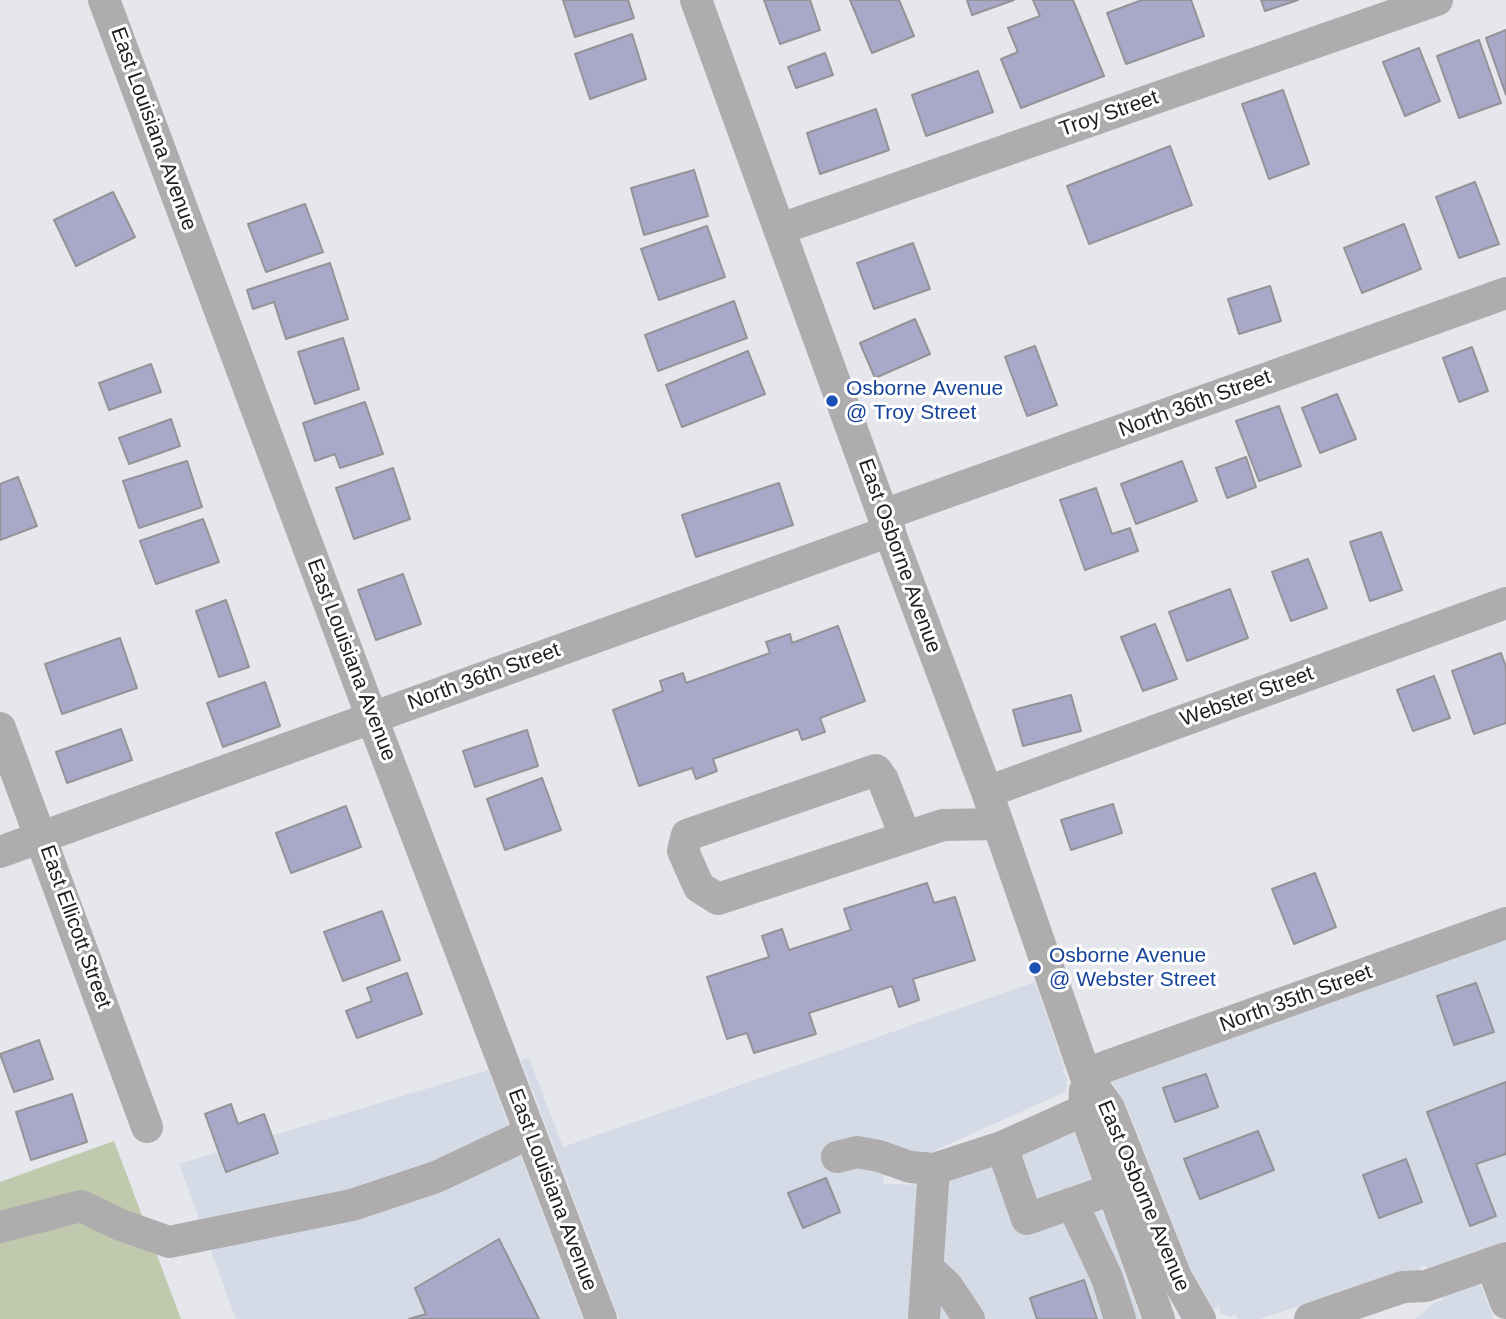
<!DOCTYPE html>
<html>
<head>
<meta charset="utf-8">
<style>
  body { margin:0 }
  canvas { display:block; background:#e5e7ec }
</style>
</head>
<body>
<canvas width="1506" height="1319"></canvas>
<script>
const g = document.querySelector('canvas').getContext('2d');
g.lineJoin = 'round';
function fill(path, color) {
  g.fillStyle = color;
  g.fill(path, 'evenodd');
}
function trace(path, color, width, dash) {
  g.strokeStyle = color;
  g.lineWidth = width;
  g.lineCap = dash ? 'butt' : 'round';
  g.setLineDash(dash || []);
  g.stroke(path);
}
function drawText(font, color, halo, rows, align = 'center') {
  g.font = font + ' Arial,sans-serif';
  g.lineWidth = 6;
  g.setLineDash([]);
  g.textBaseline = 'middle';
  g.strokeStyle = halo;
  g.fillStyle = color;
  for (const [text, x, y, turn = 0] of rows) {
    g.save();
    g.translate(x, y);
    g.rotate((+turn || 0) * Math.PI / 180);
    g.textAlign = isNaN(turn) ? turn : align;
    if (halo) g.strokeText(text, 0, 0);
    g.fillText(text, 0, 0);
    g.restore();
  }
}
const built = new Path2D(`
  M1506 939V1241L1430 1269 1423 1265 1418 1271 1398 1273 1260 1319H1239L1235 1314 1230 1317 1220 1313V1307L1213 1308 1191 1270 1125 1102 1111 1081Z
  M1035 982 1065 1069 1062 1071 1068 1079 1065 1092 929 1153H886L883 1184 930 1185 1071 1123 1141 1319H619L521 1060 529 1058 563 1147Z
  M488 1070 583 1319H236L179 1164Z
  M1480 1283 1494 1319H1414L1425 1312 1434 1302 1442 1301 1443 1297Z`);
const green = new Path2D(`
  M114 1141 181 1319H0V1182Z`);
const building = new Path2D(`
  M563 0H628L634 18 575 37Z
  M764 0H810L820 30 780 44Z
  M850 0H899L914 36 872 53Z
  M967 0H1014L972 15Z
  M1033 0H1073L1104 76 1021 108 1001 59 1018 52 1008 28 1040 16Z
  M1142 0H1191L1204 36 1126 64 1107 13Z
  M1261 0H1298L1265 11Z
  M1506 30V95L1486 38Z
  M632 34 646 79 590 99 575 54Z
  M1479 40 1501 103 1459 118 1437 56Z
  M1419 48 1440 101 1405 116 1383 62Z
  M825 53 833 75 796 88 788 67Z
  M978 71 993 112 926 136 912 95Z
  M1283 90 1309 164 1269 179 1242 104Z
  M876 109 889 150 820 174 807 133Z
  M1170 146 1192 205 1089 244 1067 186Z
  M694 170 708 216 644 235 631 188Z
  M1475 182 1499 244 1459 258 1436 197Z
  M113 192 135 237 76 266 54 220Z
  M305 204 323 252 266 272 248 224Z
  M1404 224 1421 269 1362 293 1344 248Z
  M707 226 725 277 659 300 641 249Z
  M913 243 930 289 874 309 857 263Z
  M330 263 348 319 286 339 274 302 253 309 247 290Z
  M1270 286 1281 321 1239 334 1228 299Z
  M734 301 747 338 658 371 645 335Z
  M915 319 930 354 875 378 860 343Z
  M343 338 359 389 315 404 298 352Z
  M1035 346 1057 405 1027 416 1005 357Z
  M1472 347 1488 391 1459 402 1443 358Z
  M748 351 765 394 682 427 666 385Z
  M151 364 161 392 109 410 99 383Z
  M1337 394 1356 439 1320 453 1302 408Z
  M365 402 383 454 340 468 335 454 315 461 303 423Z
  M1279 406 1301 466 1259 481 1236 421Z
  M171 419 180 446 129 464 119 438Z
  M1246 457 1256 487 1227 498 1216 468Z
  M187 461 202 507 139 528 123 481Z
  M1182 461 1197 501 1136 524 1121 484Z
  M393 468 410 519 354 539 336 488Z
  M18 477 37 526 0 540V484Z
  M779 483 793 525 696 557 682 515Z
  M1096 488 1112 534 1130 528 1138 551 1085 570 1060 500Z
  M203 519 219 562 156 584 140 541Z
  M1381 532 1402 590 1370 601 1350 542Z
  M1308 559 1327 608 1291 621 1272 572Z
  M403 574 421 624 376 640 358 590Z
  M1230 589 1248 638 1187 661 1169 612Z
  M226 600 249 667 219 677 196 611Z
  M1155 624 1177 679 1143 691 1121 637Z
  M838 626 865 701 820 718 825 732 802 740 798 729 713 759 717 771 696 779 692 768 639 786 613 710 663 691 660 681 683 673 686 683 770 653 766 642 790 634 792 643Z
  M120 638 137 688 62 714 45 664Z
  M1501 653 1506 667V723L1474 734 1452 671Z
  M1434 676 1450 718 1413 731 1397 690Z
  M265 682 280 726 223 747 207 703Z
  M1071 695 1081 731 1023 746 1013 710Z
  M121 729 132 760 67 783 56 752Z
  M527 730 538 766 475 787 463 751Z
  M542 778 561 830 505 850 487 799Z
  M1113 804 1122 833 1071 850 1061 820Z
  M346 806 361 847 291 873 276 833Z
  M1315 873 1336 927 1294 944 1272 889Z
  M927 883 934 903 955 897 975 960 913 979 919 1000 899 1007 892 986 809 1013 816 1034 754 1053 747 1033 727 1039 707 977 769 957 762 936 782 929 789 950 851 930 844 909Z
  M382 911 400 960 343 981 324 932Z
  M407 973 422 1014 357 1038 346 1011 372 1001 367 988Z
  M1476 983 1494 1032 1454 1045 1437 996Z
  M39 1040 53 1079 14 1092 0 1054Z
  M1206 1074 1218 1107 1175 1122 1163 1088Z
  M1506 1082V1154L1476 1164 1496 1216 1470 1226 1427 1112Z
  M72 1094 87 1142 31 1160 16 1112Z
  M231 1104 238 1124 264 1114 278 1153 226 1172 205 1114Z
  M1258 1131 1274 1170 1200 1199 1184 1159Z
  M1406 1159 1422 1202 1379 1218 1363 1175Z
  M826 1178 840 1212 803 1228 788 1193Z
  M499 1239 539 1319H409L426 1314 415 1288Z
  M1084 1280 1097 1319H1037L1030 1298Z`);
const minor = new Path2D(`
  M104 0 372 718 601 1319
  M696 0 883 515 987 792 1085 1074 1109 1108 1176 1277 1200 1319
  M780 229 1437 0
  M883 515 1506 293
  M0 728 147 1127
  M987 792 1506 603
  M905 836 883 780 876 770 687 835 683 851 699 887 718 899 943 825 998 824
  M0 852 890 531
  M1085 1074 1506 923
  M1085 1090 1084 1110 1159 1319
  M1002 1147 1027 1219 1113 1189
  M837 1157 857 1152 879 1156 910 1167 934 1169 1002 1147 1084 1110
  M1072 1203 1107 1278 1120 1319
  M0 1227 81 1206 121 1225 169 1242 352 1205 436 1177 530 1133
  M1491 1263 1506 1303
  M928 1268 947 1286 969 1319
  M924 1319 934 1169
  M1310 1319 1403 1287 1426 1286 1506 1258`);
const markers = [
  [832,401,7,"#1a4fb4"],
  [1035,968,7,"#1a4fb4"]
];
const streetNames = [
  ["Troy Street",1109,114,-19],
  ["East Louisiana Avenue",153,129,70],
  ["North 36th Street",1195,404,-20],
  ["East Osborne Avenue",899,556,70],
  ["East Louisiana Avenue",351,660,69],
  ["North 36th Street",484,677,-20],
  ["Webster Street",1247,697,-20],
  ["East Ellicott Street",75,927,70],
  ["North 35th Street",1296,999,-20],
  ["East Louisiana Avenue",552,1190,69],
  ["East Osborne Avenue",1143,1196,67]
];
const transitNames = [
  ["Osborne Avenue",846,389],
  ["@ Troy Street",846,413],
  ["Osborne Avenue",1049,956],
  ["@ Webster Street",1049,980]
];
fill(built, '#d5dbe6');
fill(green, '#c0c9ad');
fill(building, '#a9a8c9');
trace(building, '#939398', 2);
trace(minor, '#aeacac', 32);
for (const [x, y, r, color] of markers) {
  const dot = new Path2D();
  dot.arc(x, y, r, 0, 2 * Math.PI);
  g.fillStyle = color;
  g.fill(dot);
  trace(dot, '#fff', 2.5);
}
drawText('21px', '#1d1e20', '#fff', streetNames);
drawText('21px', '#164399', '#fff', transitNames, 'left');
</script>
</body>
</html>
